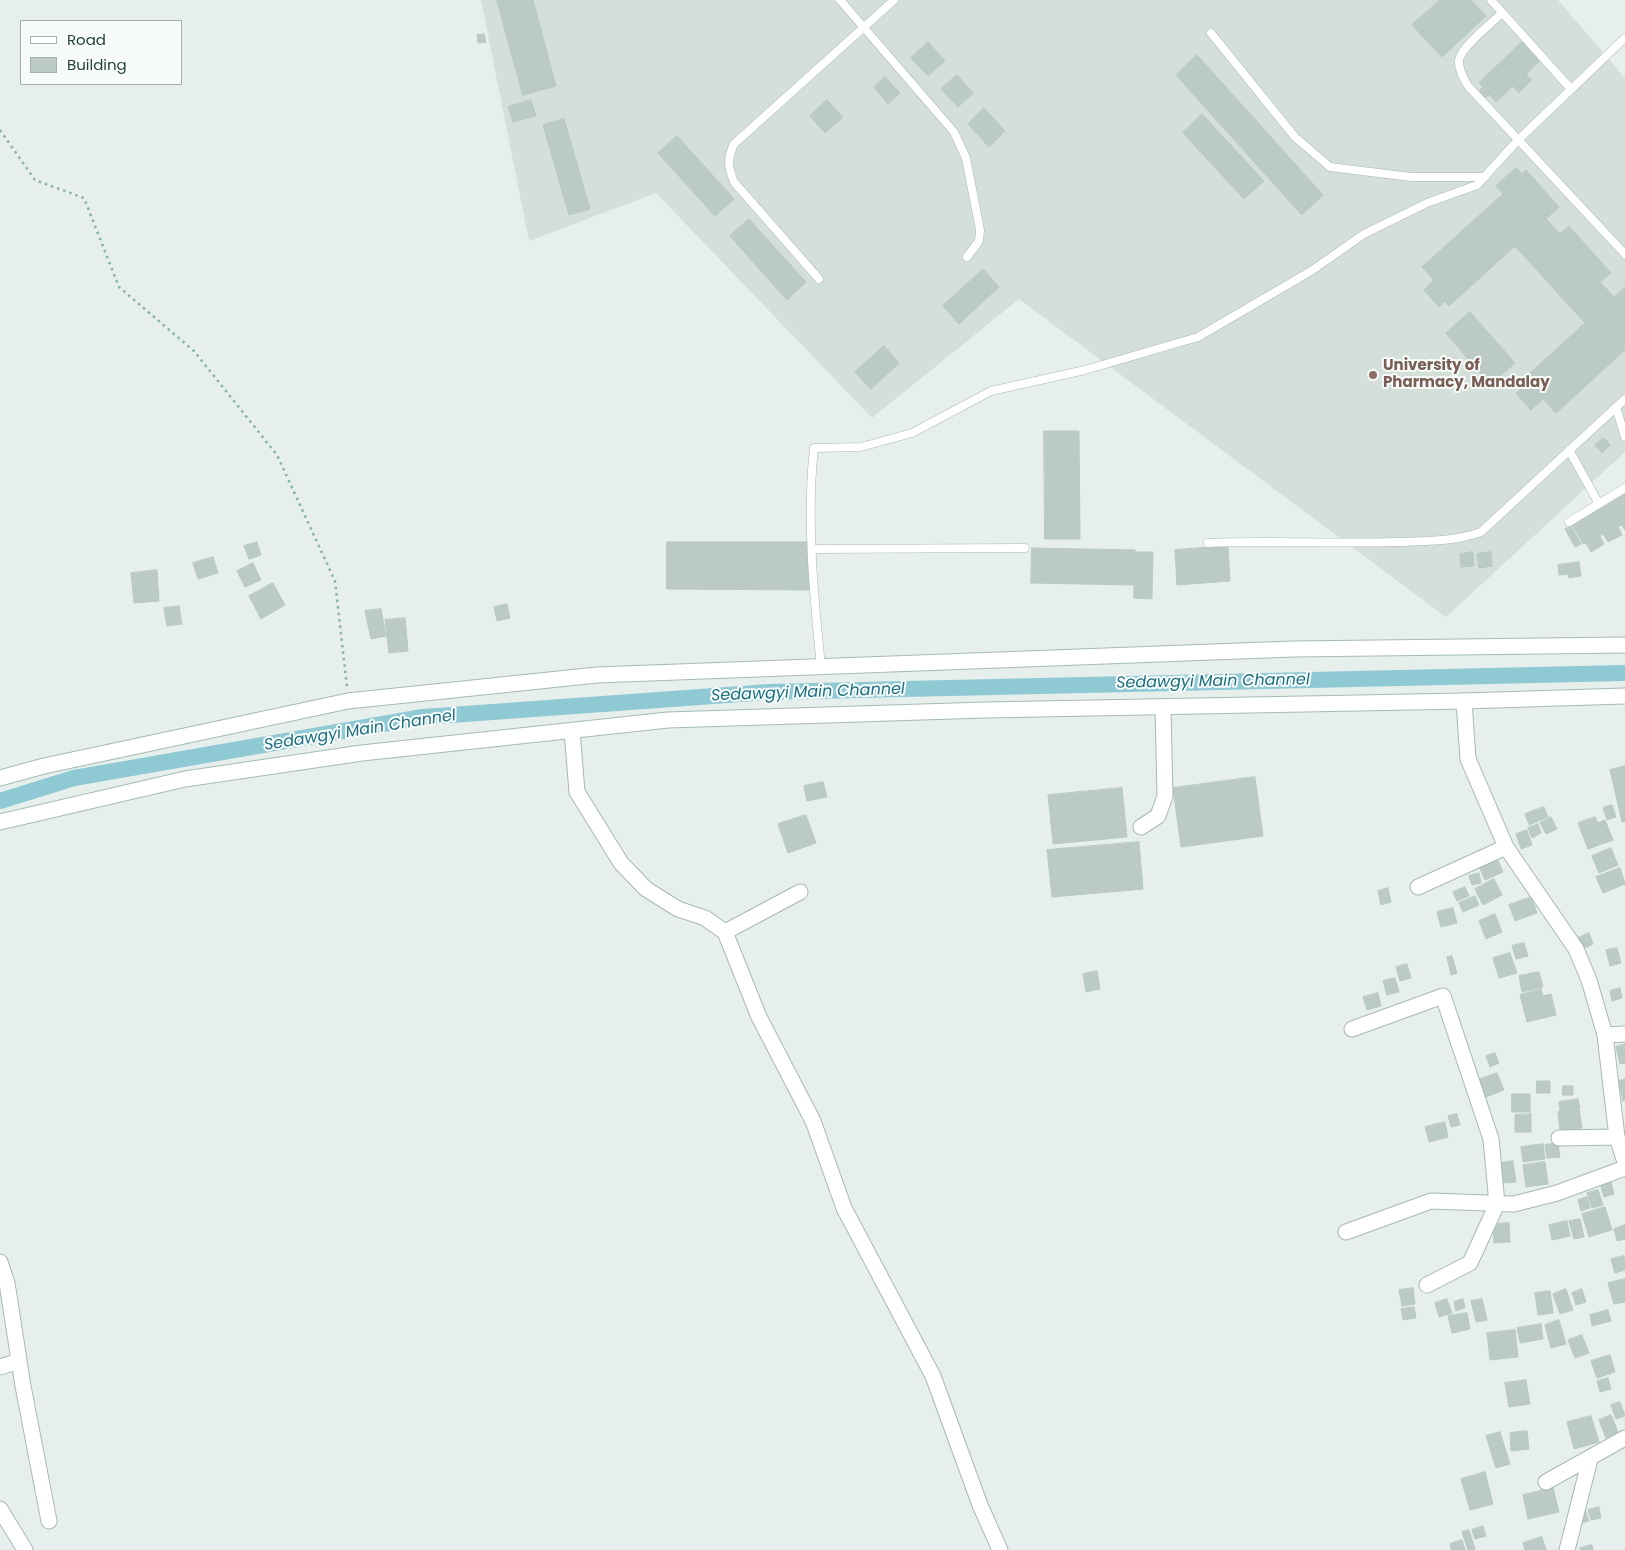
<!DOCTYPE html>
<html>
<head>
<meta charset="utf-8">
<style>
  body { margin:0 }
  #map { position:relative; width:1625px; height:1550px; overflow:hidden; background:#e6efeb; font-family:Poppins,sans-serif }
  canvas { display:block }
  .legend { position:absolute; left:20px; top:20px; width:162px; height:65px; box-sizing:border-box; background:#f7fbf9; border:1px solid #a3b1ad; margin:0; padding:6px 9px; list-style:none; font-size:15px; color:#24423a }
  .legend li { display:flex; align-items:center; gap:10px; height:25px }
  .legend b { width:25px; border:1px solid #a3b1ad }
</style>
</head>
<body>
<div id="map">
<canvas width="1625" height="1550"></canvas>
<ul class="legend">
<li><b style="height:6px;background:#fff"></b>Road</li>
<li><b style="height:14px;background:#bbcac4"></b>Building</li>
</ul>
</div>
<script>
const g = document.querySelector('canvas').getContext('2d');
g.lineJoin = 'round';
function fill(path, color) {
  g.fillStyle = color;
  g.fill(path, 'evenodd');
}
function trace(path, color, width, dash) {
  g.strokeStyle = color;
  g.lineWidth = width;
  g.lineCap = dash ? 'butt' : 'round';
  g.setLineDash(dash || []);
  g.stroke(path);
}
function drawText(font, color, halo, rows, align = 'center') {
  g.font = font + ' Poppins,sans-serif';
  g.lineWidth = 4;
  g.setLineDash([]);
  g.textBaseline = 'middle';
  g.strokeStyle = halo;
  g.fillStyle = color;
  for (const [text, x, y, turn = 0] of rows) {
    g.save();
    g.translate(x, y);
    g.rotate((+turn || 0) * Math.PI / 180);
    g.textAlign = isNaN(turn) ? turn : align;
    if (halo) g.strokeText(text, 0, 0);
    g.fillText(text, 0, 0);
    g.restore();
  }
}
const built = new Path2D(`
  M481 0H1558L1625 78V452L1446 617 1019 299 872 418 656 193 529 241Z`);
const canal = new Path2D(`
  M0 801 74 778 423 717 769 692 1625 673`);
const building = new Path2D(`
  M497 0H533L556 86 523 95Z
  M1440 0H1471L1486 16 1442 57 1412 25Z
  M484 34 486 42 478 43 477 35Z
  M1524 40 1542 59 1526 74 1532 80 1519 93 1513 86 1496 102 1489 94 1484 99 1478 92 1483 87 1479 83Z
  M928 42 945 61 928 76 911 58Z
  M1197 55 1323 195 1302 215 1176 75Z
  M957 75 973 93 958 107 941 89Z
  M885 77 900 93 888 104 874 87Z
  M531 100 536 116 513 122 508 107Z
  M827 100 843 117 825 133 810 116Z
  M984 108 1005 131 989 147 968 124Z
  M1202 114 1264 181 1244 199 1183 133Z
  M564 119 590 209 569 215 543 125Z
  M677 136 734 199 715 216 658 153Z
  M1516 168 1522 174 1526 170 1559 207 1546 219 1560 234 1569 226 1611 273 1600 282 1614 297 1625 287V350L1556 413 1543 399 1531 410 1516 393 1522 388 1518 384 1585 323 1515 246 1449 306 1445 301 1439 307 1424 290 1434 280 1422 267 1503 194 1496 186Z
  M749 219 806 282 787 300 730 236Z
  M983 269 999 287 959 324 943 306Z
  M1470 312 1515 363 1490 385 1446 333Z
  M884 346 899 363 871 389 855 372Z
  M1044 431H1079L1080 539H1045Z
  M1604 438 1610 445 1602 453 1595 445Z
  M1625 494V530L1622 525 1618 527 1622 535 1608 542 1603 534 1600 536 1604 544 1591 552 1586 543 1583 544 1572 525Z
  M1571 526 1581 544 1575 547 1565 529Z
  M257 542 261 555 249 559 244 546Z
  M667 542H809L810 590 667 589Z
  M1228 546 1230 581 1177 585 1175 550Z
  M1032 548 1135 550 1134 585 1031 583Z
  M1135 552H1153L1152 599 1134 598Z
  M1473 552 1474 566 1461 567 1460 554Z
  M1491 552 1492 566 1479 568 1477 554Z
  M213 557 218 573 198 579 193 563Z
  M1579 562 1581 576 1569 578 1568 574 1559 575 1558 565Z
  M253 563 261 580 245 587 237 571Z
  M157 570 159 601 134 603 131 573Z
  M273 583 285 605 261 619 249 596Z
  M507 604 510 618 497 621 494 607Z
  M179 606 182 624 167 626 164 608Z
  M381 609 386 636 371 639 365 611Z
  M405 618 408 651 389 653 385 620Z
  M1625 766V821L1622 822 1610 770Z
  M1255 777 1263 836 1181 847 1173 788Z
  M823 782 827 797 807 801 804 786Z
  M1122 788 1127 837 1053 844 1048 795Z
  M1612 805 1616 817 1607 820 1603 808Z
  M1544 807 1548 817 1529 825 1525 814Z
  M806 815 816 843 788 853 778 824Z
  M1551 817 1557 829 1546 834 1540 823Z
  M1595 817 1598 823 1605 820 1613 840 1588 849 1578 823Z
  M1538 824 1541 833 1532 838 1528 828Z
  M1527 830 1532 845 1521 849 1516 834Z
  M1139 842 1143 889 1052 897 1047 850Z
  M1611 848 1618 865 1599 873 1592 856Z
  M1497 858 1503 872 1485 880 1479 866Z
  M1620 868 1625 884 1603 893 1596 877Z
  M1479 873 1481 883 1472 885 1469 876Z
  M1494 879 1502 895 1483 905 1475 889Z
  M1465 887 1469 896 1457 901 1453 892Z
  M1388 888 1391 902 1381 905 1378 891Z
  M1475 896 1479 905 1463 912 1459 903Z
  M1531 897 1537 913 1515 921 1509 905Z
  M1453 908 1457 923 1441 927 1437 912Z
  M1495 914 1502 932 1486 939 1479 921Z
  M1589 933 1593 944 1583 949 1578 938Z
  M1524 943 1528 956 1516 959 1512 946Z
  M1617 948 1621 963 1610 966 1606 950Z
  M1510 953 1517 973 1499 978 1493 958Z
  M1452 956 1457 973 1451 975 1447 957Z
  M1407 964 1411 978 1400 981 1396 967Z
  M1097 971 1100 989 1086 992 1083 974Z
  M1539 972 1543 987 1522 992 1519 976Z
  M1395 978 1399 992 1387 995 1383 981Z
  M1620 988 1622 998 1612 1001 1610 991Z
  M1541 989 1543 996 1551 994 1556 1015 1527 1022 1520 995Z
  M1378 993 1381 1006 1367 1010 1363 997Z
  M1625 1044V1063L1620 1064 1616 1047Z
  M1495 1053 1499 1063 1490 1067 1486 1056Z
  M1497 1073 1504 1090 1486 1097 1480 1079Z
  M1625 1079V1100L1623 1101 1619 1081Z
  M1537 1081H1550V1093H1537Z
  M1563 1086H1573V1095H1563Z
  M1512 1094H1530V1112H1512Z
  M1578 1099 1580 1108 1560 1111 1559 1102Z
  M1579 1109 1582 1128 1560 1131 1558 1112Z
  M1457 1114 1460 1125 1451 1127 1448 1116Z
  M1531 1114V1132H1515V1115Z
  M1445 1122 1448 1137 1429 1142 1425 1127Z
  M1558 1143 1560 1157 1547 1158 1545 1145Z
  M1543 1144 1545 1159 1523 1162 1521 1147Z
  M1513 1161 1516 1182 1503 1183 1501 1163Z
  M1545 1162 1548 1184 1526 1187 1523 1165Z
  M1611 1182 1614 1194 1604 1197 1601 1186Z
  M1598 1190 1603 1205 1592 1208 1587 1193Z
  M1587 1197 1590 1208 1581 1211 1578 1200Z
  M1605 1207 1612 1230 1589 1237 1582 1214Z
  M1580 1219 1584 1237 1574 1239 1569 1221Z
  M1567 1221 1570 1236 1552 1240 1549 1225Z
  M1509 1223 1510 1242 1494 1243 1493 1224Z
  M1625 1225V1239L1617 1241 1614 1229Z
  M1624 1256 1625 1270 1615 1273 1611 1259Z
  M1625 1279V1302L1614 1304 1608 1283Z
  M1413 1288 1415 1304 1402 1306 1399 1290Z
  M1566 1289 1573 1310 1560 1314 1553 1294Z
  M1582 1289 1586 1302 1576 1305 1572 1293Z
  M1550 1291 1553 1313 1538 1315 1535 1293Z
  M1447 1299 1452 1313 1439 1317 1435 1303Z
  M1463 1299 1465 1308 1456 1311 1454 1302Z
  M1482 1299 1487 1320 1476 1322 1471 1301Z
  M1414 1307 1416 1318 1403 1320 1401 1309Z
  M1608 1310 1611 1321 1592 1326 1590 1315Z
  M1467 1313 1470 1329 1452 1333 1448 1316Z
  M1559 1320 1566 1344 1551 1348 1545 1325Z
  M1541 1324 1543 1339 1520 1343 1517 1328Z
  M1515 1330 1518 1357 1490 1360 1487 1333Z
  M1582 1335 1589 1353 1575 1358 1568 1340Z
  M1610 1355 1615 1372 1597 1378 1591 1361Z
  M1608 1378 1611 1389 1600 1392 1597 1381Z
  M1526 1380 1530 1404 1509 1407 1505 1383Z
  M1620 1402 1625 1416 1616 1419 1611 1405Z
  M1611 1415 1618 1432 1606 1438 1599 1420Z
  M1591 1416 1599 1442 1574 1449 1567 1422Z
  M1527 1431 1529 1449 1511 1451 1510 1433Z
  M1500 1432 1510 1464 1496 1468 1486 1436Z
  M1485 1472 1493 1504 1470 1510 1461 1479Z
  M1553 1488 1559 1512 1528 1519 1523 1495Z
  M1599 1507 1601 1518 1591 1520 1588 1510Z
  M1585 1509 1589 1521 1581 1523 1578 1512Z
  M1483 1526 1486 1536 1475 1539 1472 1530Z
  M1469 1530 1475 1549 1474 1550H1468L1462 1532Z
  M1542 1537 1546 1550H1525L1523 1543Z
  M1462 1540 1465 1550H1451L1450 1544Z
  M1592 1545 1593 1550H1581L1580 1548Z`);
const path = new Path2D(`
  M0 130 35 180 84 198 119 287 194 351 277 455 335 581 347 687`);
const lane = new Path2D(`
  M840 0 954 132 966 158 980 230 979 241 967 257
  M1491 0 1571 89
  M1502 13C1492 23 1461 47 1459 60 1458 69 1464 79 1468 86L1625 254
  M1211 33 1295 137 1330 167 1411 177H1485
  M819 279 734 182C728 167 727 159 734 144L894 0
  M1616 407 1625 437
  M1569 450 1599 504
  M1569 522 1625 488
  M1208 543C1270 540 1332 544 1395 542 1425 541 1453 542 1481 532L1625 399
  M813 549 1025 548
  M821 667C814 597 806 518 814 448L861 447 912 433 991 391 1085 370 1198 337 1311 271 1364 234 1427 203 1477 185 1518 140 1625 38`);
const street = new Path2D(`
  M1464 701 1468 759 1506 847 1576 949 1589 980 1605 1035 1617 1137 1625 1162
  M572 731 577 792 621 863 646 889 678 909 705 918 725 932 759 1017 813 1121 844 1208 933 1376 980 1505 1000 1550
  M1141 827 1158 816 1165 796 1163 707
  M1418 887 1506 847
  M725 932 800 892
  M1352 1029 1443 996 1491 1139 1497 1204 1470 1263 1427 1285
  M1605 1035 1625 1034
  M1559 1138 1617 1137
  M1346 1232 1431 1201 1514 1204 1557 1193 1625 1168
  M0 1262 7 1283 23 1386 49 1521
  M0 1367 19 1361
  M1546 1482 1625 1438
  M0 1509 25 1550
  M1567 1550 1590 1459`);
const secondary = new Path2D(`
  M0 778 44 766 348 701 597 675 1293 649 1625 645
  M0 822 185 779 362 753 668 720 985 710 1464 701 1625 696`);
const markers = [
  [1373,375,5,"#8d6e63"]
];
const educationNames = [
  ["University of",1383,366],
  ["Pharmacy, Mandalay",1383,383]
];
const waterNames = [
  ["Sedawgyi Main Channel",1213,682,-1],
  ["Sedawgyi Main Channel",808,693,-2],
  ["Sedawgyi Main Channel",360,731,-9]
];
fill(built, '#d4dfda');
trace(canal, '#8ec9d4', 16);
fill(building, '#bbcac4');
trace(building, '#b8c9c2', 1);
trace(lane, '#a8b8b2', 9);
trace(street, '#a8b8b2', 17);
trace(secondary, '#a4bbb3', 17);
trace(path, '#86b3a5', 2.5, [2.5, 4]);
trace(lane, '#fff', 8);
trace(street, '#fff', 15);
trace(secondary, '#fff', 15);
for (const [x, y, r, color] of markers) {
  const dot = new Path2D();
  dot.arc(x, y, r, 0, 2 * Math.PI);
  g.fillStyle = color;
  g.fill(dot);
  trace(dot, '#f7fbf9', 2);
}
drawText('bold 15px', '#785e54', '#f7fbf9', educationNames, 'left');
drawText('italic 16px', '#1c6f80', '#f7fbf9', waterNames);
</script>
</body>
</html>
